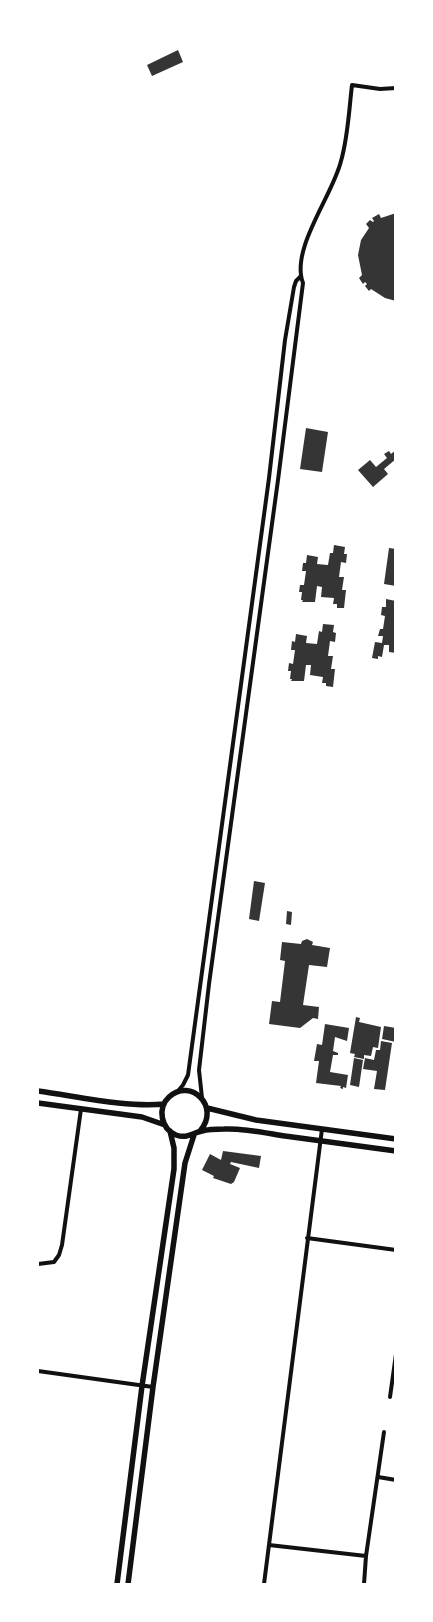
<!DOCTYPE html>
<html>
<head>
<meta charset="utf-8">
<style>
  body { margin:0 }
  #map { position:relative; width:433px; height:1622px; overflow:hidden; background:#fff; font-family:Montserrat,sans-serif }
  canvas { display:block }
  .frame { position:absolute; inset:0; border:39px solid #fff; pointer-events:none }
</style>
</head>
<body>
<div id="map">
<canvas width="433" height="1622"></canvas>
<div class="frame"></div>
</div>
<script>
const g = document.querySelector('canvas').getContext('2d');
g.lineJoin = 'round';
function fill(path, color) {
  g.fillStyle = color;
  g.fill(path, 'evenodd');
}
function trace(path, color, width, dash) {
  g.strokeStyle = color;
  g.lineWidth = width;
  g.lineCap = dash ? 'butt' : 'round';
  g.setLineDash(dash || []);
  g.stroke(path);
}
const building = new Path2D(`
  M178 50 183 62 152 76 147 65Z
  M396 213V301L385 298 371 289 369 291 365 286 367 284 365 282 363 284 359 278 362 275 358 255 361 240 369 228 366 224 370 220 373 222 374 221 372 218 379 214 381 218Z
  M306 428 328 432 322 472 300 469Z
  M396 450V459L384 469 388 474 373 487 358 470 370 460 376 467 387 458 384 454 389 451 391 454Z
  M334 545 345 547 344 554H347L346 563 341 562 339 577H344L342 590H346L344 608H337V604H333L334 598 321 597 322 587 317 586 315 602H302L303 600H301L302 592H299L300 585H304L306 571H302L303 563H306L307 555 318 557 317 564 328 565 330 553H333Z
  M389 548 396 549V586L384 584Z
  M386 599 396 601V653L389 652V645H384L382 657 378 656V659L372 658 375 642 382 643 383 636H378L380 629H383L385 616 381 615 382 607H386Z
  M323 624 334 625 333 632 336 633 335 642 330 641 328 656H333L331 669H335L333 687 326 686V683H322L323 677 310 675 311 665H306L304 681H291L292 679H290L291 671H288L289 663 293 664 295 650H291L292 641 295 642 296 634 307 636 306 643 317 644 319 631 322 632Z
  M254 881 265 883 259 921 249 919Z
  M287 911 292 912 291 925 286 924Z
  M307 939 313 942 312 945 330 948 327 967 309 965 303 1005 319 1007 318 1019 313 1018 300 1028 269 1024 272 1001 280 1002 285 961 280 960 282 942 301 944 302 941Z
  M356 1017 360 1018 359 1022 381 1027 378 1048 373 1047 371 1056 364 1055V1059L354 1057 355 1054 350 1053Z
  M325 1024 349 1028 347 1041 335 1037 333 1051 338 1053V1055H333L330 1072 348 1075 346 1088 343 1087V1089L340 1088 341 1086 316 1083 319 1061H314L317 1044 322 1045Z
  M384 1026 396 1028V1042L382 1039Z
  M381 1041 392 1043 385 1090 374 1089 377 1071 363 1069 365 1058 374 1060 376 1050H380Z
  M354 1058 363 1060 359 1087 350 1085Z
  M223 1151 261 1156 259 1168 231 1162 230 1164 240 1168 234 1182 231 1184 213 1178 214 1176 202 1170 210 1154 221 1160Z`);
const minor = new Path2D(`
  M178 1091 183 1085 188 1075 269 478 285 340 294 287 296 281 301 276
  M202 1098 199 1070 209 984 278 480 303 283C290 249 333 195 341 161 348 137 349 110 352 85L380 89 396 88
  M307 1238 396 1250
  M38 1264 54 1262 59 1255 62 1245 81 1109
  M38 1371 153 1387
  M390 1397 396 1354
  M378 1477 396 1480
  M269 1545 366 1556
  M264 1584 322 1129
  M364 1584 366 1556 384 1432`);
const secondary = new Path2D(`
  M38 1091C76 1096 126 1108 164 1104
  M38 1103 142 1117 165 1125
  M207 1108 256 1120 396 1139
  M200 1131C221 1107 191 1077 169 1097 157 1108 161 1129 176 1135 187 1139 192 1133 202 1131 209 1129 217 1129 224 1129 244 1128 266 1133 285 1136 322 1141 359 1146 396 1151
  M117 1584 142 1386 174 1169V1148L170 1131
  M128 1584 153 1387 185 1163 194 1135`);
fill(building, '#353535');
trace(minor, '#111', 4);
trace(secondary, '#111', 5.5);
</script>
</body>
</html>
